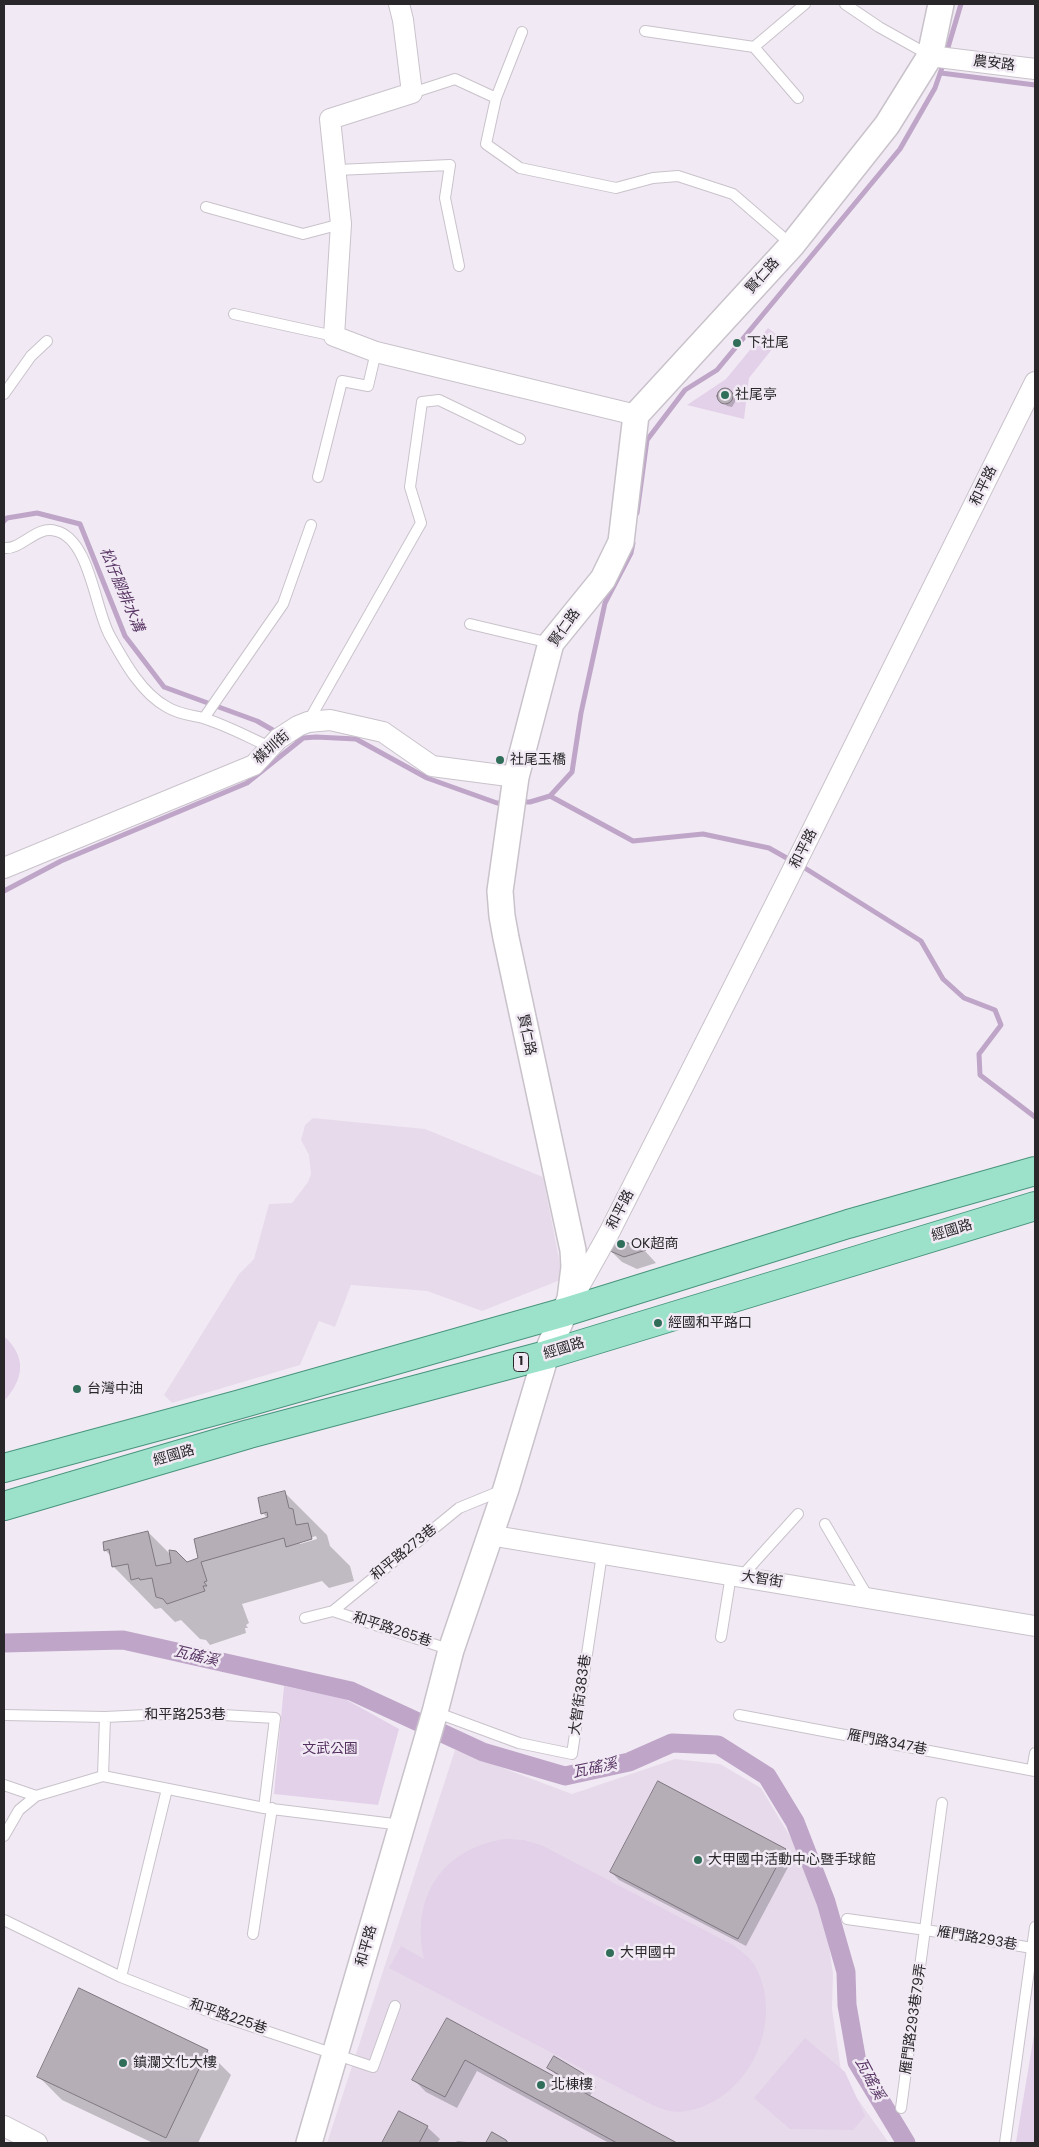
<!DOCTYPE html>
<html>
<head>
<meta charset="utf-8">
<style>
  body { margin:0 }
  #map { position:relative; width:1039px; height:2147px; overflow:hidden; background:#f1eaf4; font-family:Poppins,sans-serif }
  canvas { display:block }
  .frame { position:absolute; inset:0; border:5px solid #29272a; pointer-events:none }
</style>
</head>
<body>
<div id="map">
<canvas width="1039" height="2147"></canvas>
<div class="frame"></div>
</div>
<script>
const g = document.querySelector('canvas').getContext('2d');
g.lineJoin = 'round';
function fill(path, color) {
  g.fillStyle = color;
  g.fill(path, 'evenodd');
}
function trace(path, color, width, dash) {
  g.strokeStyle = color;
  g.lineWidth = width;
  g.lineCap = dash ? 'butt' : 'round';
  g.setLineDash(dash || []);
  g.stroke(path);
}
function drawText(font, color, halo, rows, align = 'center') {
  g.font = font + ' Poppins,"Noto Sans TC",sans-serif';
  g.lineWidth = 5;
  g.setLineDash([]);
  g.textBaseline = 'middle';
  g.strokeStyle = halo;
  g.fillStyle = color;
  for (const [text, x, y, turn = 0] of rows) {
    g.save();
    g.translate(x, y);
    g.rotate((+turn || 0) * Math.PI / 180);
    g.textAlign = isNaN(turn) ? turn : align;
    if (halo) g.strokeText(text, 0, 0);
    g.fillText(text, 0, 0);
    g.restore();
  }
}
const built = new Path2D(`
  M313 1118 425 1129 543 1177 563 1279 482 1311 427 1291 351 1285 335 1327 319 1321 300 1365 172 1403 164 1395 239 1274 254 1259 269 1204 292 1203 308 1182 311 1174 309 1155 301 1140 305 1125Z
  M455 1750 572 1794 675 1759 720 1764 761 1788 800 1853 827 1932 833 1974 832 2009 842 2077 889 2143H327Z`);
const green = new Path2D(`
  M768 328 781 338 749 378 744 419 687 405 726 379Z
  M4 1336C27 1357 24 1379 4 1401Z
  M284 1686 345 1699 399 1729 378 1805 274 1794Z
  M506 1839 524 1840 541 1845 733 1945C741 1951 750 1957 755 1966 787 2023 746 2108 678 2112 670 2112 660 2108 652 2105L389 1968 401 1946 424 1959C410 1896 444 1847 506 1839Z
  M1035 2029V2143L1016 2142Z
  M805 2038 845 2072 865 2116 853 2130 790 2129 754 2098Z`);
const shadow = new Path2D(`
  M722 389 728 390 735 397V402L732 407 727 406 719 398V393Z
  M616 1239 645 1251 656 1263 637 1269 622 1262 610 1250Z
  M285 1493 327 1535 330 1546 350 1566 354 1581 329 1588 322 1581 242 1604 249 1623 246 1625 248 1628H245L246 1633 210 1645 206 1640 200 1639 181 1620 175 1622 161 1608 155 1609 113 1566 112 1557 105 1550 148 1532 171 1555 187 1564 200 1559 268 1519 263 1513ZM316 1536 317 1539 300 1544V1541Z
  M785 1850 793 1858 746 1946 619 1880 611 1872Z
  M447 2019 563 2081 549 2068 583 2075 596 2087 589 2097 674 2143H609L477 2071 457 2108 426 2092 414 2080Z
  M207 2051 231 2075 198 2143H153L62 2100 38 2076Z
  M399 2113 427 2127 440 2139 437 2143H383Z
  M458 2141 467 2142 468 2143H453Z`);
const stream = new Path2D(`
  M946 54 961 4
  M941 73 1035 85
  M637 513 647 440 685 390 717 370 900 149 935 88 944 62
  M4 521 7 518 37 513 80 524 125 636 164 687 257 721 278 733
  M290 739 316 737 356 739 427 778 497 803H507
  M550 796 572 772 581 713 605 603 631 553 633 543
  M520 802H530L550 796 633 841 703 834 769 848 792 861
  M800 865 921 941 943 979 964 998 995 1010 1001 1025 979 1054 980 1075 1035 1117
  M4 891 61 861 247 783 302 739`);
const canal = new Path2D(`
  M4 1643 123 1640 351 1691 483 1752 565 1776 629 1762 672 1743 718 1745 767 1776 795 1822 826 1902 846 1972 847 2005 857 2062 906 2143`);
const building = new Path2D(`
  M717 396a8 8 0 1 1 16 0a8 8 0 1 1-16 0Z
  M615 1238 646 1250 624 1257 608 1250Z
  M285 1491 289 1508 293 1509 296 1525 308 1523 312 1539 286 1547 284 1538 201 1562 207 1581 204 1582 207 1586H203L205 1591 167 1604 163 1599 156 1597 152 1578 140 1580 139 1578 131 1580 128 1564 112 1567 109 1549 104 1551 103 1542 148 1531 156 1566 171 1563 169 1550 176 1551 187 1562 198 1558 194 1539 268 1517 267 1512 261 1514 258 1498Z
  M658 1781 786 1849 738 1939 610 1872Z
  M79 1988 208 2050 166 2138 37 2077Z
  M447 2018 677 2143H617L465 2060 445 2097 412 2080Z
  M554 2056 584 2074 577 2085 547 2068Z
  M399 2111 428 2126 419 2143H382Z
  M492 2132 506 2140 508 2143H486Z`);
const service = new Path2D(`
  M845 4 879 27 929 55
  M645 31 754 47 805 4
  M754 47 798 98
  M412 93 455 79 496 98 486 144 520 168 616 188 653 178 678 176 733 194 792 245
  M496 98 522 32
  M337 170 450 165 445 198 459 266
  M206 207 303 234 341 224
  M234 314 334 336
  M4 394 31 356 47 341
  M318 477 342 381 368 386 376 352
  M4 548C22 550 36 525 56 531 90 539 95 610 110 636 124 661 141 693 167 707 178 714 190 715 203 718 226 725 248 737 270 747
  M470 624 550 643
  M204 718 283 604 311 525
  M308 722 421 523 410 487 422 402 439 400 520 439
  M825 1524 868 1597
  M741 1577 798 1514
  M333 1611 451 1650
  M305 1618 333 1611 459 1508 503 1490
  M721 1637 731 1575
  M435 1712 519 1743 572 1754 602 1554
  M4 1715 105 1717 188 1713 275 1718 264 1808
  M739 1715 1035 1771
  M1032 1770 1035 1753
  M103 1776 105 1717
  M4 1785 36 1796
  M4 1836 19 1810 36 1796 103 1776 264 1808 402 1825
  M847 1919 926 1930 1032 1948
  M4 1920 121 1977 215 2014 373 2067 395 2006
  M253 1934 272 1808
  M121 1977 167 1789
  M901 2108 942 1803
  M1005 2143 1035 1927`);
const minor = new Path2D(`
  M399 4 403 20 412 93 330 119 341 224 334 336 376 352 636 415
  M930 56 1035 69
  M4 868 254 765 278 739 298 726 308 722 330 720 383 732 432 766 516 777
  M572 1299 609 1233 785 885 1035 382
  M489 1535 1035 1626
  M4 2126 37 2143`);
const tertiary = new Path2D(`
  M309 2143 435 1712 451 1650 506 1489 546 1355 570 1299 574 1267 573 1250 506 938 502 916 500 891 516 777 551 643 603 579 621 542 636 415 792 245 887 125 930 56 941 4`);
const primary = new Path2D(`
  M4 1468 237 1405 565 1312 848 1224 1035 1171
  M4 1506 249 1434 546 1355 1035 1206`);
const markers = [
  [737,343,5,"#316e59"],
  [725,395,5,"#316e59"],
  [500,760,5,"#316e59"],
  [621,1244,5,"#316e59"],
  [658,1323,5,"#316e59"],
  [77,1389,5,"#316e59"],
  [698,1860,5,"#316e59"],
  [610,1953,5,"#316e59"],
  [123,2063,5,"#316e59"],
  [541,2085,5,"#316e59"]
];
const shields = [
  [521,1362,15]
];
const shieldNames = [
  ["1",521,1362]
];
const streetNames = [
  ["農安路",994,64,7],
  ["賢仁路",763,276,-48],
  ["和平路",984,486,-64],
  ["賢仁路",565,628,-55],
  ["橫圳街",272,748,-41],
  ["和平路",804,849,-63],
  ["賢仁路",526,1035,78],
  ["和平路",621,1210,-63],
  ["經國路",952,1231,-17],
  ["經國路",564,1349,-17],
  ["經國路",174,1456,-16],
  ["和平路273巷",404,1553,-39],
  ["大智街",762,1580,9],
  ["和平路265巷",392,1630,18],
  ["大智街383巷",581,1695,-82],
  ["和平路253巷",185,1715],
  ["雁門路347巷",887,1743,11],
  ["雁門路293巷",977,1939,10],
  ["和平路",367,1946,-74],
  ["和平路225巷",228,2017,19],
  ["雁門路293巷79弄",914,2019,-82]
];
const poiNames = [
  ["下社尾",747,343],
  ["社尾亭",735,395],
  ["社尾玉橋",510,760],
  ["OK超商",631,1244],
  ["經國和平路口",668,1323],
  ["台灣中油",87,1389],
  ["大甲國中活動中心暨手球館",708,1860],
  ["大甲國中",620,1953],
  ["鎮瀾文化大樓",133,2063],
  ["北棟樓",551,2085]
];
const parkNames = [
  ["文武公園",330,1749]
];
const waterNames = [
  ["松仔腳排水溝",121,590,67],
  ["瓦磘溪",196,1657,13],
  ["瓦磘溪",595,1769,-12],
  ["瓦磘溪",869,2079,62]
];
fill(built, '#e7dbeb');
fill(green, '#e3d1e9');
fill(shadow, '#0003');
trace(stream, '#bfa5c8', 5);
trace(canal, '#bfa5c8', 19);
fill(building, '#b5aeb7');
trace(building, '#7e7780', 1);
trace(service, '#c9c2cb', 12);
trace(minor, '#c9c2cb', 22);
trace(tertiary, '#c9c2cb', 28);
trace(primary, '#49947c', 30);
trace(service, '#fff', 10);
trace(minor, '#fff', 20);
trace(tertiary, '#fff', 25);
trace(primary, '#9ce2cb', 28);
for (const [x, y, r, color] of markers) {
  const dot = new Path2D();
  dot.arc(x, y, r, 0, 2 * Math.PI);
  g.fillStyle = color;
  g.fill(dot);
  trace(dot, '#f1eaf4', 2);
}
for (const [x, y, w] of shields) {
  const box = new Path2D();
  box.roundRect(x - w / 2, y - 9.5, w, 19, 4);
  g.fillStyle = '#f1eaf4';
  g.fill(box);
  trace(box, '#29272a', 1);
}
drawText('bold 12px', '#29272a', null, shieldNames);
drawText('14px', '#29272a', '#f1eaf4', streetNames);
drawText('14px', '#29272a', '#f1eaf4', poiNames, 'left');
drawText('14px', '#53305e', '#f1eaf4', parkNames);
drawText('italic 15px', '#5b3867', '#f1eaf4', waterNames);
</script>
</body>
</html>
